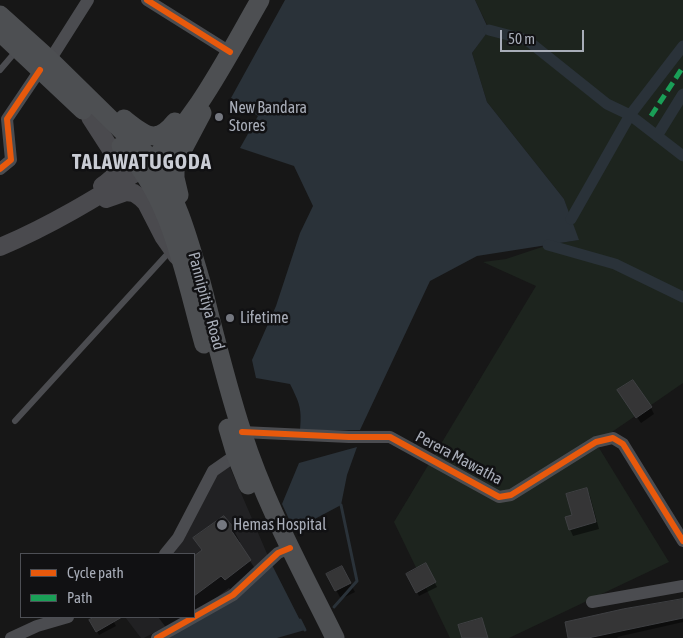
<!DOCTYPE html>
<html>
<head>
<meta charset="utf-8">
<style>
  body { margin:0 }
  #map { position:relative; width:683px; height:638px; overflow:hidden; background:#171717; font-family:"Asap Condensed",sans-serif }
  canvas { display:block }
  .legend { position:absolute; left:20px; top:553px; width:175px; height:65px; box-sizing:border-box; background:#111113; border:1px solid #4d4f55; margin:0; padding:6px 9px; list-style:none; font-size:15px; color:#a8adb8 }
  .legend li { display:flex; align-items:center; gap:10px; height:25px }
  .legend b { width:25px; border:1px solid #4d4f55 }
  .scale { position:absolute; left:500px; top:30px; width:84px; height:22px; box-sizing:border-box; border:2px solid #a8adb8; border-top:0; padding-left:6px; font-size:15px; line-height:18px; white-space:nowrap; color:#a8adb8; -webkit-text-stroke:4px #111113; paint-order:stroke }
</style>
</head>
<body>
<div id="map">
<canvas width="683" height="638"></canvas>
<ul class="legend">
<li><b style="height:6px;background:#e8590c"></b>Cycle path</li>
<li><b style="height:6px;background:#1a9f57"></b>Path</li>
</ul>
<div class="scale">50 m</div>
</div>
<script>
const g = document.querySelector('canvas').getContext('2d');
g.lineJoin = 'round';
function fill(path, color) {
  g.fillStyle = color;
  g.fill(path, 'evenodd');
}
function trace(path, color, width, dash) {
  g.strokeStyle = color;
  g.lineWidth = width;
  g.lineCap = dash ? 'butt' : 'round';
  g.setLineDash(dash || []);
  g.stroke(path);
}
function drawText(font, color, halo, rows, align = 'center') {
  g.font = font + ' "Asap Condensed",sans-serif';
  g.lineWidth = 5;
  g.setLineDash([]);
  g.textBaseline = 'middle';
  g.strokeStyle = halo;
  g.fillStyle = color;
  for (const [text, x, y, turn = 0] of rows) {
    g.save();
    g.translate(x, y);
    g.rotate((+turn || 0) * Math.PI / 180);
    g.textAlign = isNaN(turn) ? turn : align;
    if (halo) g.strokeText(text, 0, 0);
    g.fillText(text, 0, 0);
    g.restore();
  }
}
const built = new Path2D(`
  M229 465 268 556 233 590 194 611V554H170L211 479Z
  M125 617H183L144 638H141Z`);
const green = new Path2D(`
  M475 0H683V383L596 443 669 562 509 638H450L394 522 536 286 483 262 506 259 548 245 578 240 564 199 487 102 472 53 489 29Z`);
const water = new Path2D(`
  M285 0H475L489 30 472 53 487 102 564 199 579 240 477 256 430 281 360 430 300 431C302 409 300 404 290 384L256 378 252 360 276 306 300 233 313 206 294 166 240 148 258 116 231 98Z
  M357 447 347 475 341 505 294 530 282 504 299 463Z
  M271 563 305 630 277 638H169Z`);
const shadow = new Path2D(`
  M623 397 651 408 654 414 641 423Z
  M587 489 590 496 599 529 573 536 570 529 573 516Z
  M224 517 233 529 240 542 238 543 258 573 233 592 229 588 194 615V557L202 551 194 538Z
  M425 565 437 587 419 596 408 574Z
  M341 568 355 592 341 599 328 575Z
  M683 599V622L617 637 618 638H570Z
  M97 617H111L116 626 99 635 91 620Z
  M158 617H191L171 634Z`);
const stream = new Path2D(`
  M334 607 357 581 341 505
  M300 620 305 630`);
const canal = new Path2D(`
  M489 30 527 40 607 104 630 115 683 156
  M657 136 683 94
  M571 219 630 115 683 46
  M548 245 615 264 683 297`);
const building = new Path2D(`
  M633 380 652 407 636 418 617 390Z
  M587 488 596 522 569 530 565 517 572 515 566 494Z
  M224 516 234 528 231 530 251 560 225 580 221 576 194 596V556L202 550 193 538Z
  M426 563 436 582 416 593 406 574Z
  M342 566 351 583 335 591 326 574Z
  M683 599V618L588 638H568L565 622 623 609Z
  M95 617H122L96 632 89 620Z
  M482 618 488 638H462L458 625Z`);
const service = new Path2D(`
  M0 70 17 50
  M15 421 171 250`);
const minor = new Path2D(`
  M147 0 230 52
  M50 60 88 0
  M0 169 11 160 7 119 40 70
  M242 432 349 437H390L499 497 511 495 596 442 613 438 623 444 683 541
  M165 554 178 538 213 471 236 455
  M592 602 683 586
  M11 638 37 626 68 617
  M157 638 233 595 278 553 290 548`);
const secondary = new Path2D(`
  M90 117 119 162C120 173 110 180 102 186
  M106 199 126 192 134 193 141 198 146 203 163 236 177 256
  M0 247C50 226 96 198 142 169`);
const primary = new Path2D(`
  M0 15 50 60 152 160C177 196 189 241 201 282 214 332 226 383 242 432 265 504 302 571 335 638
  M1 33 83 110
  M124 119C144 135 156 146 175 122
  M121 146C172 195 185 278 204 344
  M143 169C195 123 226 59 260 0
  M179 195 175 178V164L202 113
  M228 428 236 455 248 485`);
const quiet = new Path2D(`
  M651 116 683 67`);
const cycleway = new Path2D(`
  M147 0 230 52
  M0 169 11 160 7 119 40 70
  M242 432 349 437H390L499 497 511 495 596 442 613 438 623 444 683 541
  M157 638 233 595 278 553 290 548`);
const markers = [
  [219,117,5,"#757880"],
  [230,318,5,"#757880"],
  [222,525,6,"#757880"]
];
const poiNames = [
  ["New Bandara",229,108],
  ["Stores",229,126],
  ["Lifetime",240,318],
  ["Hemas Hospital",233,525]
];
const streetNames = [
  ["Pannipitiya Road",206,301,75],
  ["Perera Mawatha",459,458,28]
];
const districtNames = [
  ["TALAWATUGODA",142,162]
];
fill(built, '#212123');
fill(green, '#1d241e');
fill(water, '#2a3239');
fill(shadow, '#0007');
trace(stream, '#2a3239', 3);
trace(canal, '#2a3239', 11);
fill(building, '#353536');
trace(building, '#3f4043', 1);
trace(service, '#4b4c50', 6);
trace(minor, '#4b4c50', 12);
trace(secondary, '#4a4a4e', 18);
trace(primary, '#4d4f52', 19);
trace(quiet, '#1a9f57', 5, [10, 5]);
trace(cycleway, '#e8590c', 6);
for (const [x, y, r, color] of markers) {
  const dot = new Path2D();
  dot.arc(x, y, r, 0, 2 * Math.PI);
  g.fillStyle = color;
  g.fill(dot);
  trace(dot, '#111113', 2);
}
drawText('16px', '#a8adb8', '#111113', poiNames, 'left');
drawText('16px', '#a8adb8', '#111113', streetNames);
g.letterSpacing = '1px';
drawText('bold 21px', '#c9ccd4', '#111113', districtNames);
g.letterSpacing = '0px';
</script>
</body>
</html>
